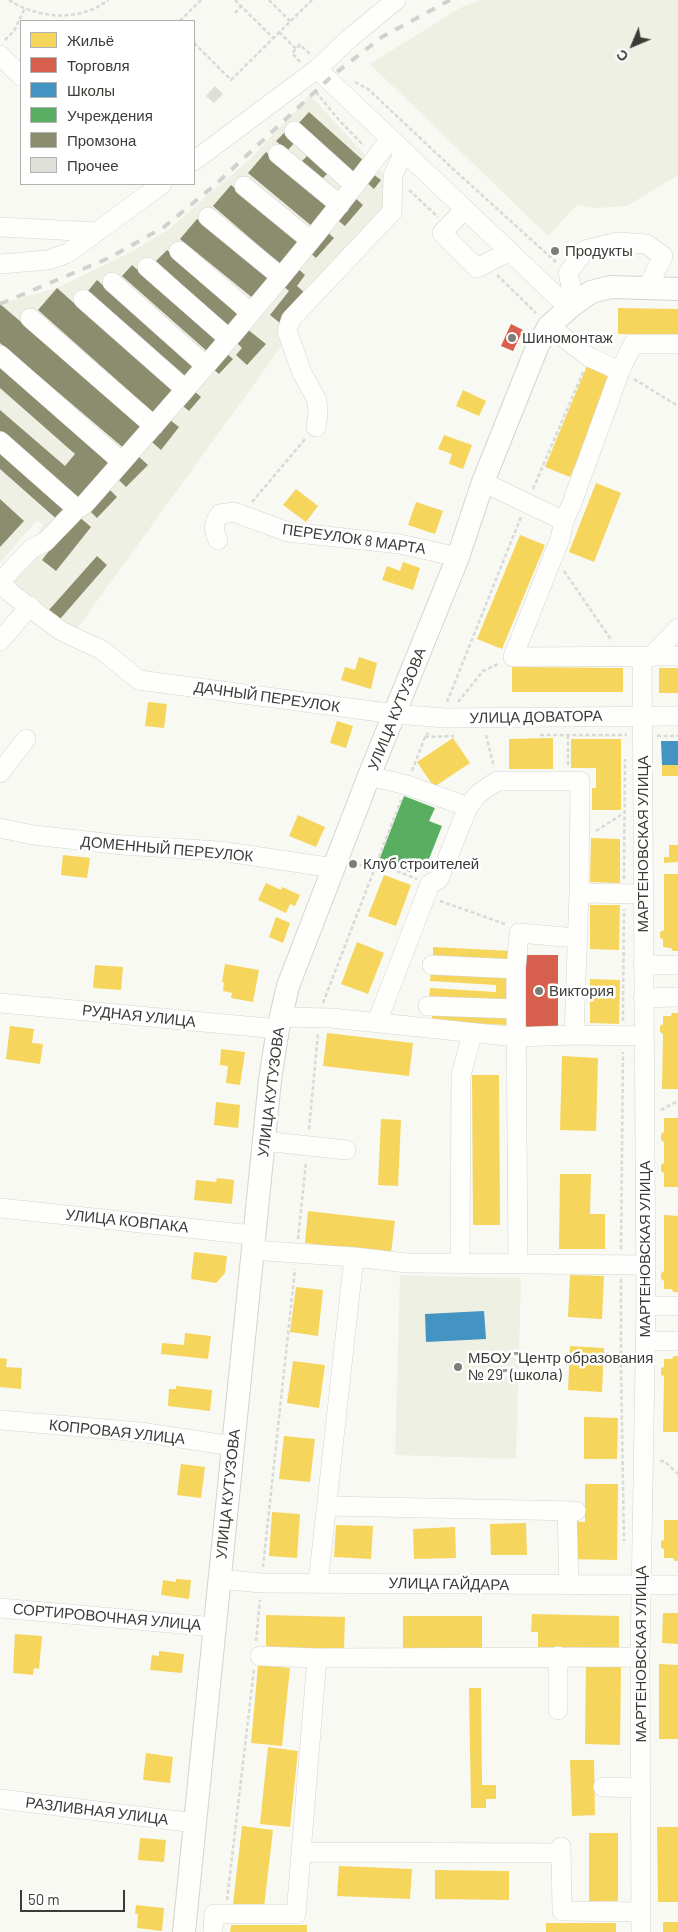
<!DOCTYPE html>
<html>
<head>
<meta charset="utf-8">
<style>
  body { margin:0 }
  #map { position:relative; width:678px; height:1932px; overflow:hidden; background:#f8f9f2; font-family:Barlow,sans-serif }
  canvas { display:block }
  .legend { position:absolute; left:20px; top:20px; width:175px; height:165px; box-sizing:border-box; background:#fff; border:1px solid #b1b1af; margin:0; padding:6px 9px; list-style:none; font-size:15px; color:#3b3c37 }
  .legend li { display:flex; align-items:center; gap:10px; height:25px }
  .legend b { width:25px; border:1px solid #b1b1af }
  .north { position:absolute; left:608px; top:20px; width:50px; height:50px; -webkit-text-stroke:4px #fff; paint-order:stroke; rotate:225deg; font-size:14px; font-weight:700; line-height:20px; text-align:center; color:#3b3c37 }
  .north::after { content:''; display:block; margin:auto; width:18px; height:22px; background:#3b3c37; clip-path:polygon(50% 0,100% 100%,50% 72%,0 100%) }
  .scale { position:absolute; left:20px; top:1890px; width:105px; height:22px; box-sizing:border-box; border:2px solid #3b3c37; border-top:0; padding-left:6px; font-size:15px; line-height:18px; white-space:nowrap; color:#3b3c37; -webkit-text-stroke:4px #fff; paint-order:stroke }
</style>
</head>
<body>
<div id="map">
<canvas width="678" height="1932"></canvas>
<ul class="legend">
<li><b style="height:14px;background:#f6d55c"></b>Жильё</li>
<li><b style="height:14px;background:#d6604d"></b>Торговля</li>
<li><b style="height:14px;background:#4393c3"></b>Школы</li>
<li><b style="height:14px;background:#5aae61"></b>Учреждения</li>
<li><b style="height:14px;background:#8c8c6e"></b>Промзона</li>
<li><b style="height:14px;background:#dedfd9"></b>Прочее</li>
</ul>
<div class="north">С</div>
<div class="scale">50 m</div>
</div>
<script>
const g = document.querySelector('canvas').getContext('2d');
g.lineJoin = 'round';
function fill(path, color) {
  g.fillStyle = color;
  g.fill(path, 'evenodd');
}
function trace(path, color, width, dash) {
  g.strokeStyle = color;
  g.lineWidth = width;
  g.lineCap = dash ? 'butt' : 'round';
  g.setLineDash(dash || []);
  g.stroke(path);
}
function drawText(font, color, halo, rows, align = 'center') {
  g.font = font + ' Barlow,sans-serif';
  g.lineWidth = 5;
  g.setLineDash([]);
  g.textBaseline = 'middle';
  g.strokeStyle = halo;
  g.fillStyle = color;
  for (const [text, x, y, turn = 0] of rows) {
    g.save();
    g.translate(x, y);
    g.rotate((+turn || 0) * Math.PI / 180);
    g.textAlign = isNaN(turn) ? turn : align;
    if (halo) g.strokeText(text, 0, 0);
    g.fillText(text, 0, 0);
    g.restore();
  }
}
const built = new Path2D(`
  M481 0H678V175L627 206 595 208 577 205 548 236 370 64 460 8Z
  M310 95 385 176 388 199 71 637 8 584 43 524 37 520 0 563V304L57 288 131 252 169 229 251 158Z
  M400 1275 521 1278 516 1459 395 1455Z`);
const homes = new Path2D(`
  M618 308 678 309V335L618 334Z
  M589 361 614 372 570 477 545 467Z
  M463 390 486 401 479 416 456 406Z
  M444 435 472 445 463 469 449 464 452 454 438 449Z
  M596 483 621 493 594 562 569 552Z
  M296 489 318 506 306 522 283 505Z
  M416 502 443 511 435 534 408 525Z
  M520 535 545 545 502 649 477 639Z
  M403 562 420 568 413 590 382 580 387 566 400 571Z
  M359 657 377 663 371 689 341 680 345 667 355 670Z
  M512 667 623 668V692H512Z
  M659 668H678V693H659Z
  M148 702 167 704 164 728 145 726Z
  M337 721 353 726 346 748 330 743Z
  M453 738 470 763 434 787 417 762Z
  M553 738V769H509V739Z
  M571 739H621V810H592V788H596V768H571Z
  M662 765H678V776H662Z
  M298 815 325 827 316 847 289 836Z
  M591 838 620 839V883L590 882Z
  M669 845H678V862L664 863V857H669Z
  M63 855 90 858 87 878 61 875Z
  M664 874H678V951H673L671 948 663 947V939L660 938V932L664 930Z
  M384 875 411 885 396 926 368 916Z
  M266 883 281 890 282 887 300 895 295 906 290 904 286 913 258 900Z
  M590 905H620L619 950 590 949Z
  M276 917 290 923 283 943 269 937Z
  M357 942 384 953 368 994 341 984Z
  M433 947 512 951V962L433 958Z
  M225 964 259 970 253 1002 231 998 232 993 223 991 224 983 222 982Z
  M95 965 123 967 121 990 93 988Z
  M431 971 511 975 510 1003 429 998 430 988 496 992V985L430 981Z
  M590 979 620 980 619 1024 590 1023Z
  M432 1011 509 1014V1025L432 1022Z
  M672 1013H678V1089H662L663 1034 660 1032V1026L663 1024V1016H671Z
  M10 1026 34 1029 32 1043 43 1044 40 1064 6 1059Z
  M327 1033 413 1043 409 1076 323 1066Z
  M221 1049 245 1052 240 1085 226 1083 228 1066 220 1065Z
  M562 1056 598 1058 596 1131 560 1130Z
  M472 1075H499L500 1225H473Z
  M216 1102 240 1105 238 1128 214 1125Z
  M664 1118H678V1187H664V1173L661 1171V1165L664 1163V1142L661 1140V1134L664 1132Z
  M381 1119 401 1120 398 1186 378 1185Z
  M560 1174H591L590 1214H605V1249H559Z
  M217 1178 234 1180 232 1204 194 1200 196 1180 216 1182Z
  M308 1211 395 1221 391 1253 305 1243Z
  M664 1215 678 1216V1292H673L672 1289H664V1281L661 1279V1273L664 1271Z
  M194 1252 227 1256 225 1273 216 1283 191 1279Z
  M570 1275 604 1276 602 1319 568 1317Z
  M296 1287 323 1290 318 1336 290 1332Z
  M185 1333 211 1336 208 1359 161 1354 162 1343 184 1345Z
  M570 1346 604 1348 602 1392 568 1390Z
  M674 1356H678V1432H663L664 1376 661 1375V1368L664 1367V1359H672Z
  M0 1358 7 1359 6 1367 22 1368 21 1389 0 1387Z
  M293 1361 325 1365 319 1408 287 1403Z
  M176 1386 212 1390 210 1411 168 1406 169 1389H176Z
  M584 1417 618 1418 617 1459H584Z
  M284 1436 315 1439 310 1482 279 1479Z
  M181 1464 205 1467 201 1498 177 1495Z
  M585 1484H618L617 1560 570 1559 571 1521 585 1522Z
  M272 1512 300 1514 297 1558 269 1556Z
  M664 1520H678V1561H675L673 1558H664V1549L661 1548V1541L664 1540Z
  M526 1523 527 1555H491L490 1524Z
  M336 1525 373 1526 371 1559 334 1557Z
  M455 1527 456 1558 414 1559 413 1529Z
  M176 1579 191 1580 189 1599 161 1595 163 1580 176 1582Z
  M663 1613H678V1644L662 1643Z
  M532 1614 619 1616V1648L538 1647V1632H531Z
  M266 1615 345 1617 344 1649 266 1647Z
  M403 1616H482V1648H403Z
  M15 1634 42 1636 39 1669 34 1668 33 1675 13 1673Z
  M159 1651 184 1654 182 1673 150 1670 152 1655 159 1656Z
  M659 1664 678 1665V1739H659Z
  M258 1665 290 1668 282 1746 251 1743Z
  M586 1665 621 1666 620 1745 585 1744Z
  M469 1688H481L482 1785H496V1799H486V1808H471Z
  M268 1747 298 1751 290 1827 260 1824Z
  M146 1753 173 1757 170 1783 143 1780Z
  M570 1760H594L595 1815 572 1816Z
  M242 1826 273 1830 264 1907 233 1904Z
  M657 1827H678V1902H658Z
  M589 1833H618V1901H589Z
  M140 1838 166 1840 164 1862 138 1860Z
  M339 1866 412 1869 410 1899 337 1896Z
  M435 1870 509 1871V1900L435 1899Z
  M136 1905 164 1908 162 1931 137 1928 138 1914H135Z
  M663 1922H678V1932H663Z
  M546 1923H616V1932H546Z
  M231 1925H307V1932H230Z`);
const shops = new Path2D(`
  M511 324 523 330 513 351 501 346Z
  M521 955H558V1028H520Z`);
const schools = new Path2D(`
  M661 741H678V765H662Z
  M484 1311 486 1339 426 1342 425 1314Z`);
const public = new Path2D(`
  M404 796 435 808 429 821 442 826 427 864 414 859 410 872 379 860Z`);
const industry = new Path2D(`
  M309 112 366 163 354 177 297 125Z
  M287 130 297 140 287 151 276 141Z
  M266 152 330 206 313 227 248 173Z
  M309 154 329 172 322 179 302 161Z
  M373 174 381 180 374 189 366 182Z
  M231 185 298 243 280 264 213 206Z
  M354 197 363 205 345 226 336 219Z
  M197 219 271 278 254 299 180 239Z
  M326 231 334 238 316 258 308 251Z
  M167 250 238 315 228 326 156 261Z
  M132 265 218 341 208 352 122 276Z
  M296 267 305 275 297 286 305 293 280 323 270 315 289 291 282 285Z
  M97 280 196 367 187 378 88 291Z
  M57 288 175 393 156 415 38 310Z
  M0 304 145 428 126 450 0 343Z
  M247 329 266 344 247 365 236 355 242 348 236 342Z
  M226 353 233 359 219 374 212 368Z
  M0 367 112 464 78 503 0 436V410L65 466 75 454 0 388Z
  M194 391 201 397 189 411 183 406Z
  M170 420 179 427 161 450 152 442Z
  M0 448 71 510 60 522 0 469Z
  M138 456 148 465 126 487 117 478Z
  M109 489 117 497 97 518 89 510Z
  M0 499 24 521 0 547Z
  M77 515 91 527 56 571 42 560Z
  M97 556 107 565 60 619 49 610Z`);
const building = new Path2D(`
  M215 86 223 94 214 103 206 96Z`);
const path = new Path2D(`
  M9 0C38 19 81 22 108 0
  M235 0 273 38
  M269 0 290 21
  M235 13 241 6
  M180 21 201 0
  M279 32 296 49
  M5 40 14 31 25 8
  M194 43 231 80 312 0
  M300 62 292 53 300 45 309 53 308 55
  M355 82 368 89 452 168 557 263
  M316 92 339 120 364 146
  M409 190 438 217
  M497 275 536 313
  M634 379 678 406
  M533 489 583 372
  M252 502 306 438
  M564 571 612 641
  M447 702 521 517
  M458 702 483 671 498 664
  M486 735 494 767
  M540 735H627
  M568 735V766
  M657 736H678
  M425 737 454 736
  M412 771 425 737 428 733
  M596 831 624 813
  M353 866 376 863 417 879
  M624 879 625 759
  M440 901 505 924
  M323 1003 401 800
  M623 1021 624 909
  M661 1110 678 1101
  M309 1129 318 1033
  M298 1239 306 1162
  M621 1249 623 1052
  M621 1279V1369L624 1541
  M660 1461H664L678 1474
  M263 1567 295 1269
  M256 1641 260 1600
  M227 1900 254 1669`);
const minor = new Path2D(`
  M396 0 350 38 317 69 569 308
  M0 55 21 76
  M294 131 355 186
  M278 154 340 205
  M194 161 317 69
  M244 186 310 240
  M465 209 442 233 477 268 510 251
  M208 217 280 276
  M0 227 97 232
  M179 251 250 312
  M0 264 48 260 68 253 162 184
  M147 267 228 338
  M112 282 205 365
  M83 299 185 389
  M575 304 568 273 585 250 618 242 646 244 663 256 647 289
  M30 318 154 426
  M549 326 589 357 620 371
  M678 344H633L620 371 572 503 564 521 560 539 513 657 678 656
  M0 355 122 462
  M316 427 318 414 317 400 302 373 287 331 291 319 392 212 393 175 404 152
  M0 441 77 509
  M483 482 564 521
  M218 540C213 529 213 524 220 514L234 512 288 532 400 544 458 557
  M0 582 32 548 45 542 77 509 84 505C189 386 295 266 390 139
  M0 583 13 595 61 631 102 650 139 680 395 714 445 718 678 716
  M0 641 30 606
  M651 657 678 628
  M0 773 26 739
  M369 776 407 785 468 807
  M0 828 34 835 122 845 220 851 334 868
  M579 893 643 894
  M432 965 516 969
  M643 965H678
  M643 998 678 997
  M0 1003 278 1029
  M428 1006 516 1009
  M281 1017 331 1018 516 1037 574 1035 643 1036
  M377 1022 430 884 439 879 468 807 478 794 497 781H580L579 893 574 1035
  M264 1141 346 1150
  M0 1208 253 1235
  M252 1250 354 1257 407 1263 646 1265
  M460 1263 461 1076 472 1034
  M518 1263 516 1009V969L519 933 577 938
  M646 1306H678
  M645 1341H678
  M0 1420 140 1432 233 1446
  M327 1506 576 1511
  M567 1511 569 1585
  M220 1579 261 1583 678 1585
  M318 1583 354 1257
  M0 1608 215 1627
  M260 1656 317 1658 640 1657
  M558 1710V1656
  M603 1787 640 1788
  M0 1799 195 1823
  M561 1847 562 1911 640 1912
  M301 1852 561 1853
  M213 1932 214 1914H296L317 1658
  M641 1932 640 1657 646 1306 642 657`);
const major = new Path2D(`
  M184 1932 270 1080 278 1029 288 986 369 776 458 557 483 482 538 345 549 326 569 308 591 292 610 287 678 289`);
const rail = new Path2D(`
  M0 304 109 258 164 227 215 185 333 75 382 37 450 0`);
const markers = [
  [555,251,5,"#7d7e78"],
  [512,338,5,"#7d7e78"],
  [353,864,5,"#7d7e78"],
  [539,991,5,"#7d7e78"],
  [458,1367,5,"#7d7e78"]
];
const poiNames = [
  ["Продукты",565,251],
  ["Шиномонтаж",522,338],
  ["Клуб строителей",363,864],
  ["Виктория",549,991],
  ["МБОУ \"Центр образования",468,1358],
  ["№ 29\" (школа)",468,1375]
];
const streetNames = [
  ["ПЕРЕУЛОК 8 МАРТА",354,539,8],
  ["ДАЧНЫЙ ПЕРЕУЛОК",267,697,8],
  ["УЛИЦА КУТУЗОВА",397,709,-68],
  ["УЛИЦА ДОВАТОРА",536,717,-1],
  ["МАРТЕНОВСКАЯ УЛИЦА",643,844,-90],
  ["ДОМЕННЫЙ ПЕРЕУЛОК",167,849,5],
  ["РУДНАЯ УЛИЦА",139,1016,6],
  ["УЛИЦА КУТУЗОВА",271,1092,-83],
  ["УЛИЦА КОВПАКА",127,1221,6],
  ["МАРТЕНОВСКАЯ УЛИЦА",645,1249,-90],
  ["КОПРОВАЯ УЛИЦА",117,1432,6],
  ["УЛИЦА КУТУЗОВА",228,1494,-84],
  ["УЛИЦА ГАЙДАРА",449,1584,1],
  ["СОРТИРОВОЧНАЯ УЛИЦА",107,1617,5],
  ["МАРТЕНОВСКАЯ УЛИЦА",641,1654,-90],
  ["РАЗЛИВНАЯ УЛИЦА",97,1811,7]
];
fill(built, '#edf0e2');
fill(homes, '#f6d55c');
fill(shops, '#d6604d');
fill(schools, '#4393c3');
fill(public, '#5aae61');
fill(industry, '#8c8c6e');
fill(building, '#dedfd9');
trace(minor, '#d3d4cf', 20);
trace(major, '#d3d4cf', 24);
trace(path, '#d9d9d7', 2.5, [4, 2.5]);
trace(minor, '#fefefd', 19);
trace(major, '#fefefd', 22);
trace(rail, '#d1d1cf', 4, [9, 9]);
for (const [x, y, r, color] of markers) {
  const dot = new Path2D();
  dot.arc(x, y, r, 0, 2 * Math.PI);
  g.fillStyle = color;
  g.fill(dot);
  trace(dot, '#fff', 2);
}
drawText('15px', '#3b3c37', '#fff', poiNames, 'left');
drawText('15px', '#3b3c37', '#fff', streetNames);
</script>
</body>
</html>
